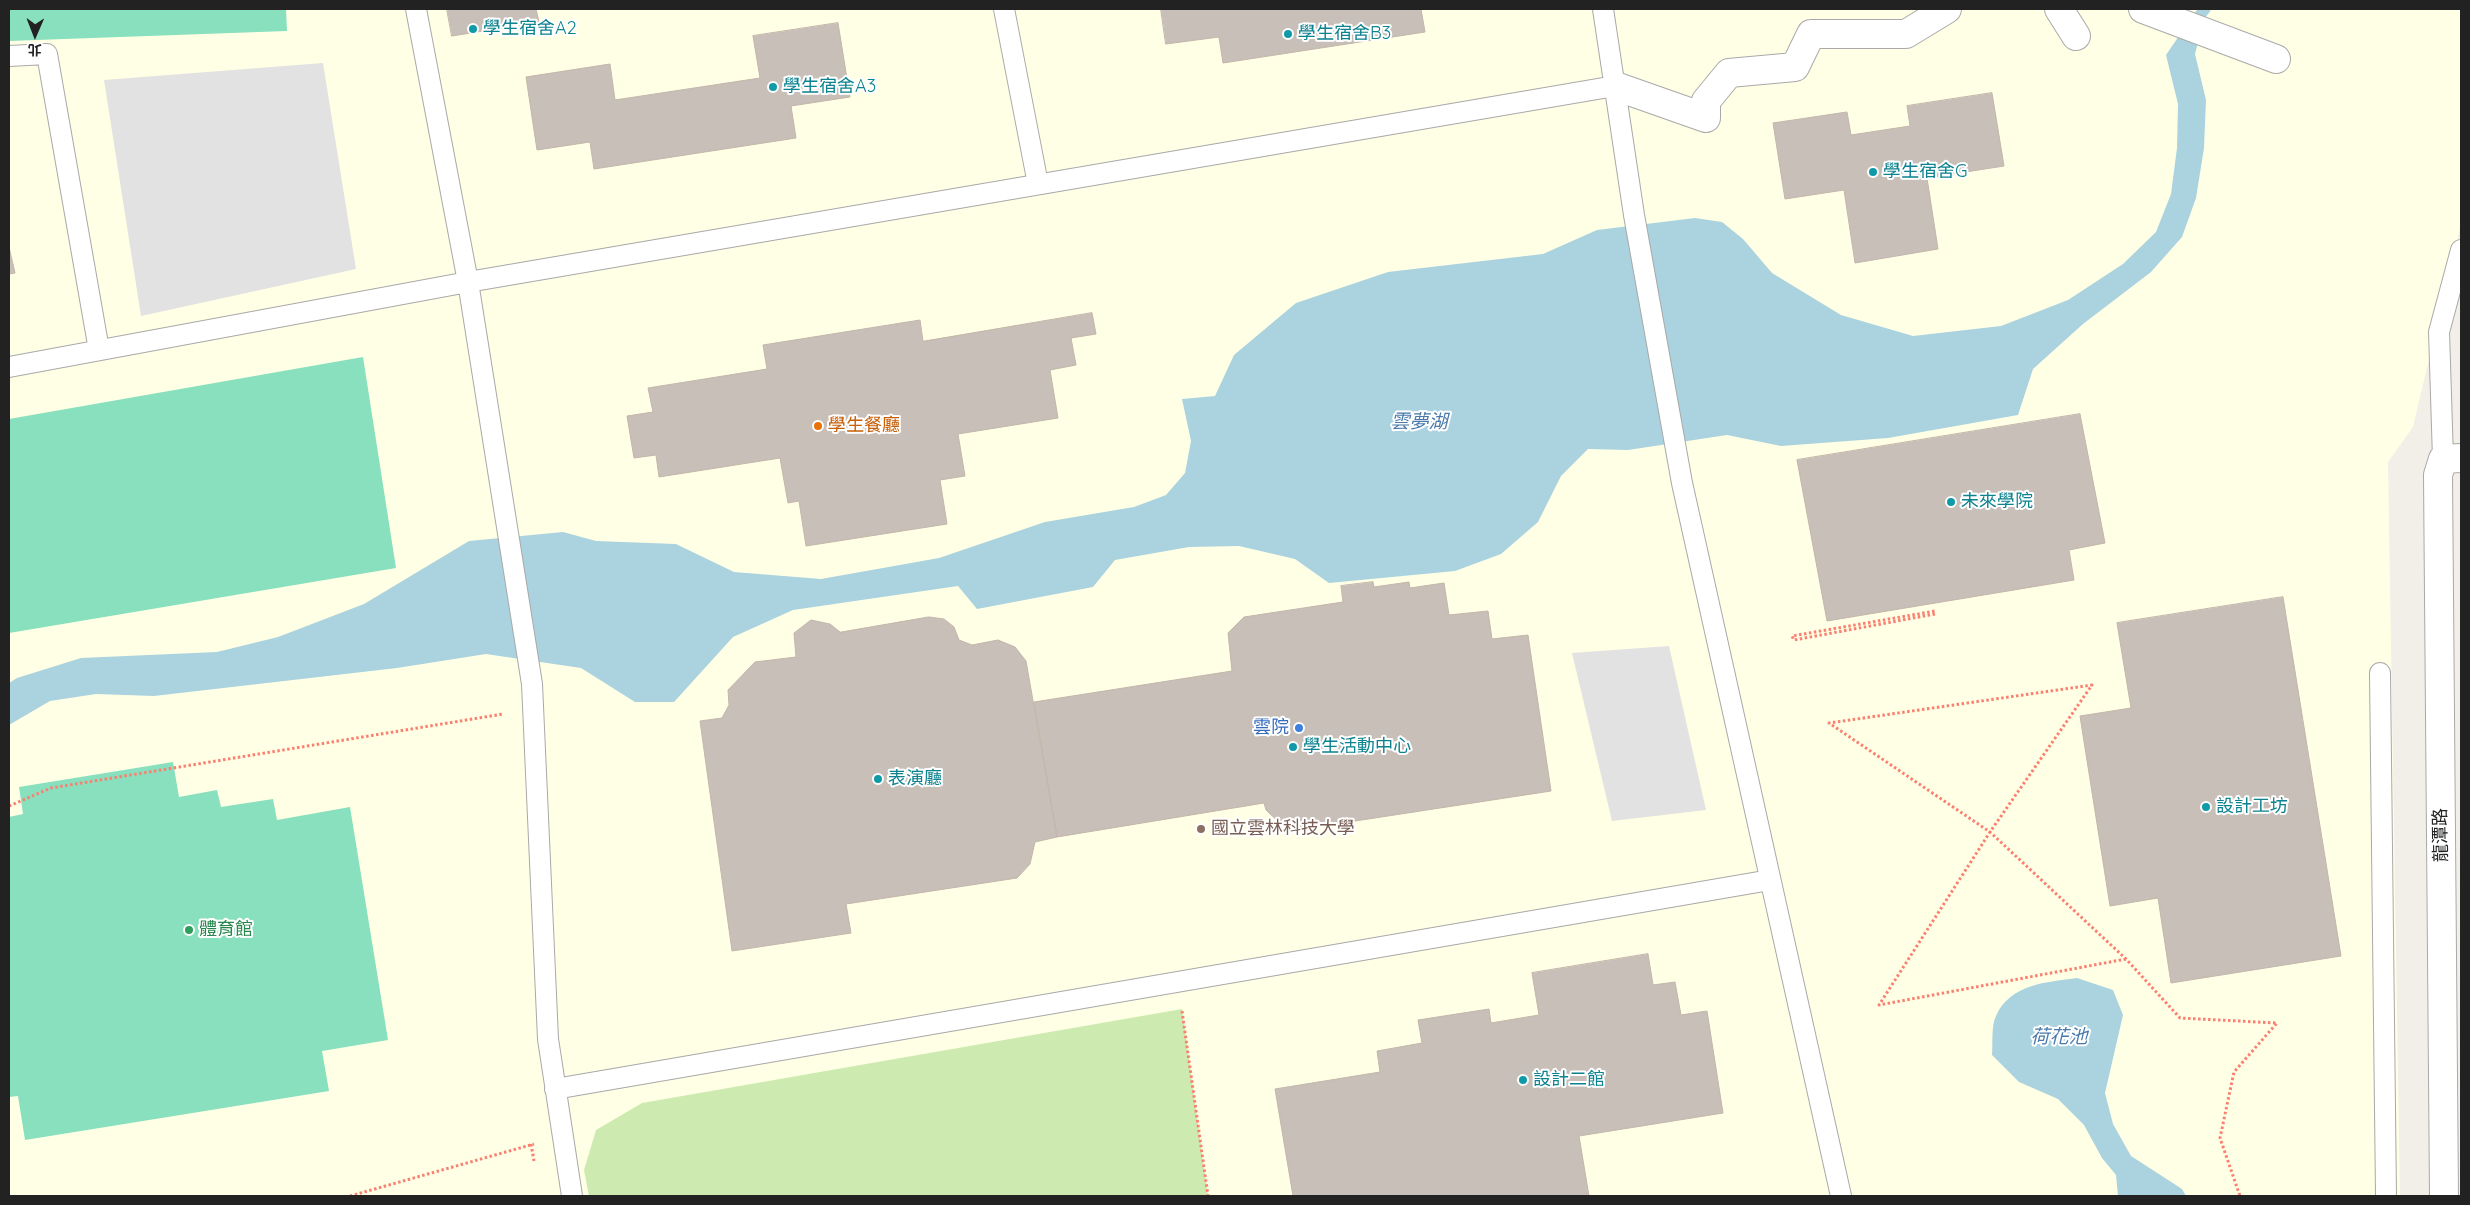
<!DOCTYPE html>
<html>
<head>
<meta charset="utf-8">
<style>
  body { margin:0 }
  #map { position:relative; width:2470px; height:1205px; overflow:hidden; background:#f2efe9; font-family:Quicksand,"Noto Sans TC",sans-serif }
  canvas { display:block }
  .frame { position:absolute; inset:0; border:10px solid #222; pointer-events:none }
  .north { position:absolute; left:10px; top:10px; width:50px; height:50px; -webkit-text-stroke:4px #fff; paint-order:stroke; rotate:181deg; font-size:14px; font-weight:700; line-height:20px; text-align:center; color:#222 }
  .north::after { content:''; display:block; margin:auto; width:18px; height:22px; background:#222; clip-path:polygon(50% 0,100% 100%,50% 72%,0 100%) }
</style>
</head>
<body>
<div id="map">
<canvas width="2470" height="1205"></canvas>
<div class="frame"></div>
<div class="north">北</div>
</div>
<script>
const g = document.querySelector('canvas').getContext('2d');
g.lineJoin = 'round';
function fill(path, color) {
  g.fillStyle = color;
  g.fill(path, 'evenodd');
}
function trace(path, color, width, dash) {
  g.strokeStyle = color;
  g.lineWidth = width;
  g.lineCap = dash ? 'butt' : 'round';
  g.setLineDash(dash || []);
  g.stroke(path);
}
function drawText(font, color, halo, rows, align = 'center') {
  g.font = font + ' Quicksand,"Noto Sans TC",sans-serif';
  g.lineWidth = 4;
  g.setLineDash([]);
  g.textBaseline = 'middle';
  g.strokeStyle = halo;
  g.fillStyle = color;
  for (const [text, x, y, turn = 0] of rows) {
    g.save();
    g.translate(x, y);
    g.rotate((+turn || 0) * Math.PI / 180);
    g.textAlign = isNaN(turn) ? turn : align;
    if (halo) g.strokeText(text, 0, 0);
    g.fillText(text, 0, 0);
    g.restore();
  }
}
const education = new Path2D(`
  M9 9H2461V224L2413 427 2388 462 2400 1196H9Z`);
const grass = new Path2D(`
  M1182 1009 1208 1196H589L584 1170 596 1130 642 1103Z`);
const pitch = new Path2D(`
  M9 9H286L287 31 9 41Z
  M363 357 396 568 9 633V419Z
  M173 762 179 797 217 790 221 807 273 799 277 820 350 807 388 1040 322 1051 329 1091 25 1140 18 1096 9 1097V817L23 814 19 787Z`);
const parking = new Path2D(`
  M323 63 356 269 141 316 104 80Z
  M1669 646 1706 810 1612 821 1572 653Z`);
const water = new Path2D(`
  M2185 27 2201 31 2195 54 2206 100 2204 148 2196 198 2182 237 2151 272 2083 324 2033 369 2018 415 1888 438 1781 446 1727 435 1628 450 1588 449 1561 476 1538 522 1501 554 1455 571 1329 583 1295 559 1239 546 1189 547 1115 560 1093 587 977 609 958 586 793 610 733 637 674 702H635L581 668 486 654 397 668 154 696 96 694 50 701 9 725V683L17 678 81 658 217 652 278 637 364 604 469 541 563 532 596 541 676 544 734 572 821 579 939 558 1045 522 1134 507 1166 495 1185 473 1191 441 1182 399 1215 396 1234 355 1296 303 1388 272 1543 254 1597 230 1695 218 1722 222 1743 239 1772 273 1841 315 1913 336 2001 326 2068 300 2123 264 2156 232 2171 194 2177 148 2178 104 2166 55Z
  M2077 978 2113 990 2123 1015 2105 1093 2113 1124 2131 1156 2182 1189 2186 1196H2118L2116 1175 2102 1158 2084 1125 2058 1099 2019 1082 1992 1055C1993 1043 1991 1026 1996 1016 2010 984 2047 982 2077 978Z`);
const stream = new Path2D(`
  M2195 21 2205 9`);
const building = new Path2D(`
  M447 9H536L539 22 452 36Z
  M1161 9H1421L1425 32 1223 63 1219 37 1166 44Z
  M838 23 850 97 791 106 796 138 594 169 590 142 537 150 526 77 610 64 615 100 760 78 753 36Z
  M1992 93 2004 166 1927 178 1938 249 1855 263 1844 190 1785 199 1773 123 1847 112 1851 135 1910 126 1907 106Z
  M9 247 15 273 9 274Z
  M1092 313 1096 334 1071 338 1076 365 1050 370 1058 418 958 434 965 476 940 480 947 524 806 546 799 501 788 503 780 458 659 477 656 455 634 458 627 416 653 412 648 388 767 369 763 345 920 320 923 341Z
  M2080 414 2105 543 2069 550 2074 580 1827 621 1797 460Z
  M1373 582 1374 587 1409 582 1410 588 1444 583 1449 615 1488 611 1492 639 1528 635 1551 791 1303 829 1283 826 1266 810 1264 803 1057 837 1034 702 1232 671 1228 633 1244 617 1343 602 1341 586Z
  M2283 597 2341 956 2171 983 2158 898 2110 906 2080 716 2131 708 2117 623Z
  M929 617 944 619 954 627 959 640 972 645 998 640 1015 647 1026 661 1057 837 1035 842 1030 864 1017 878 846 904 851 933 732 951 700 721 722 718 729 705 728 690 755 662 796 657 794 633 811 620 830 624 840 632Z
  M1648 954 1653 985 1675 982 1681 1015 1707 1011 1723 1113 1579 1136 1589 1196H1293L1275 1089 1380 1072 1377 1051 1422 1043 1418 1020 1489 1009 1491 1023 1539 1015 1532 973Z`);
const path = new Path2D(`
  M1935 614 1794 640 1792 636 1935 611
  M9 806 51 788 503 714
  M2126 959 1879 1005 1990 832 2092 685 1829 723 1990 832 2126 959 2180 1018 2277 1023 2234 1072 2220 1138 2240 1196
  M1182 1011 1208 1196
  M531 1144 534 1161
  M350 1196 534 1144`);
const service = new Path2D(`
  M416 9 468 282 532 684 548 1039 572 1196
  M1004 9 1038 184
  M1603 9 1634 215 1682 483 1841 1196
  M9 56 47 54 99 350
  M9 367 468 282 1615 86
  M2443 459 2439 332 2461 250
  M2380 673 2386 1196
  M555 1089 1770 880`);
const pedestrian = new Path2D(`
  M2059 9 2076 36
  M2143 9 2276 59
  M1615 86 1706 118V101L1729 73 1795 67 1811 34H1906L1947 9`);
const minor = new Path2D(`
  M2444 1196 2438 475 2443 459 2461 458`);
const markers = [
  [473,29,5,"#0f9aa8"],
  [1288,34,5,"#0f9aa8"],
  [773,87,5,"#0f9aa8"],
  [1873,172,5,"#0f9aa8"],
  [818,426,5,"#e8710a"],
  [1951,502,5,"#0f9aa8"],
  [1299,728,5,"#3f7fe0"],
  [1293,747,5,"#0f9aa8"],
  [878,779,5,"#0f9aa8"],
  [2206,807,5,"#0f9aa8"],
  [1201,829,5,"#8d6e63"],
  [189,930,5,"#2e9e5b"],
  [1523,1080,5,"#0f9aa8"]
];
const cultureNames = [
  ["學生宿舍A2",483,29],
  ["學生宿舍B3",1298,34],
  ["學生宿舍A3",783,87],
  ["學生宿舍G",1883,172],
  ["未來學院",1961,502],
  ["學生活動中心",1303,747],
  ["表演廳",888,779],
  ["設計工坊",2216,807],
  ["設計二館",1533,1080]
];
const foodNames = [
  ["學生餐廳",828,426]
];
const shopNames = [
  ["雲院",1289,728]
];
const educationNames = [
  ["國立雲林科技大學",1211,829]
];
const streetNames = [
  ["龍潭路",2441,835,-91]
];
const leisureNames = [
  ["體育館",199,930]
];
const waterNames = [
  ["雲夢湖",1419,422],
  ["荷花池",2059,1037]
];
fill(education, '#ffffe5');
fill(grass, '#cdebb0');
fill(pitch, '#88e0be');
fill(parking, '#e2e2e2');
fill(water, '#aad3df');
trace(stream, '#aad3df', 11);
fill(building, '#c7bfb8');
trace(building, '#c4b6ab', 1);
trace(service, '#a9a9a9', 22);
trace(pedestrian, '#a9a9a9', 30);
trace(minor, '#a9a9a9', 30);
trace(path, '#fa8072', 3, [2.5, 2.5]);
trace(service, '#fff', 20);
trace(pedestrian, '#fff', 28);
trace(minor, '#fff', 28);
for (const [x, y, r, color] of markers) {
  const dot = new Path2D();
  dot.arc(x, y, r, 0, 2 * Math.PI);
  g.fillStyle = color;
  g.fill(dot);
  trace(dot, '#fff', 2);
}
drawText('18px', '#0d838f', '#fff', cultureNames, 'left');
drawText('18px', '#c56008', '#fff', foodNames, 'left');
drawText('18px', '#366cbe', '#fff', shopNames, 'right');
drawText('18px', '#785e54', '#fff', educationNames, 'left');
drawText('18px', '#222', '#fff', streetNames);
drawText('18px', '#27864d', '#fff', leisureNames, 'left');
drawText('italic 19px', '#4a7aab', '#fff', waterNames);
</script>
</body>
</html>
